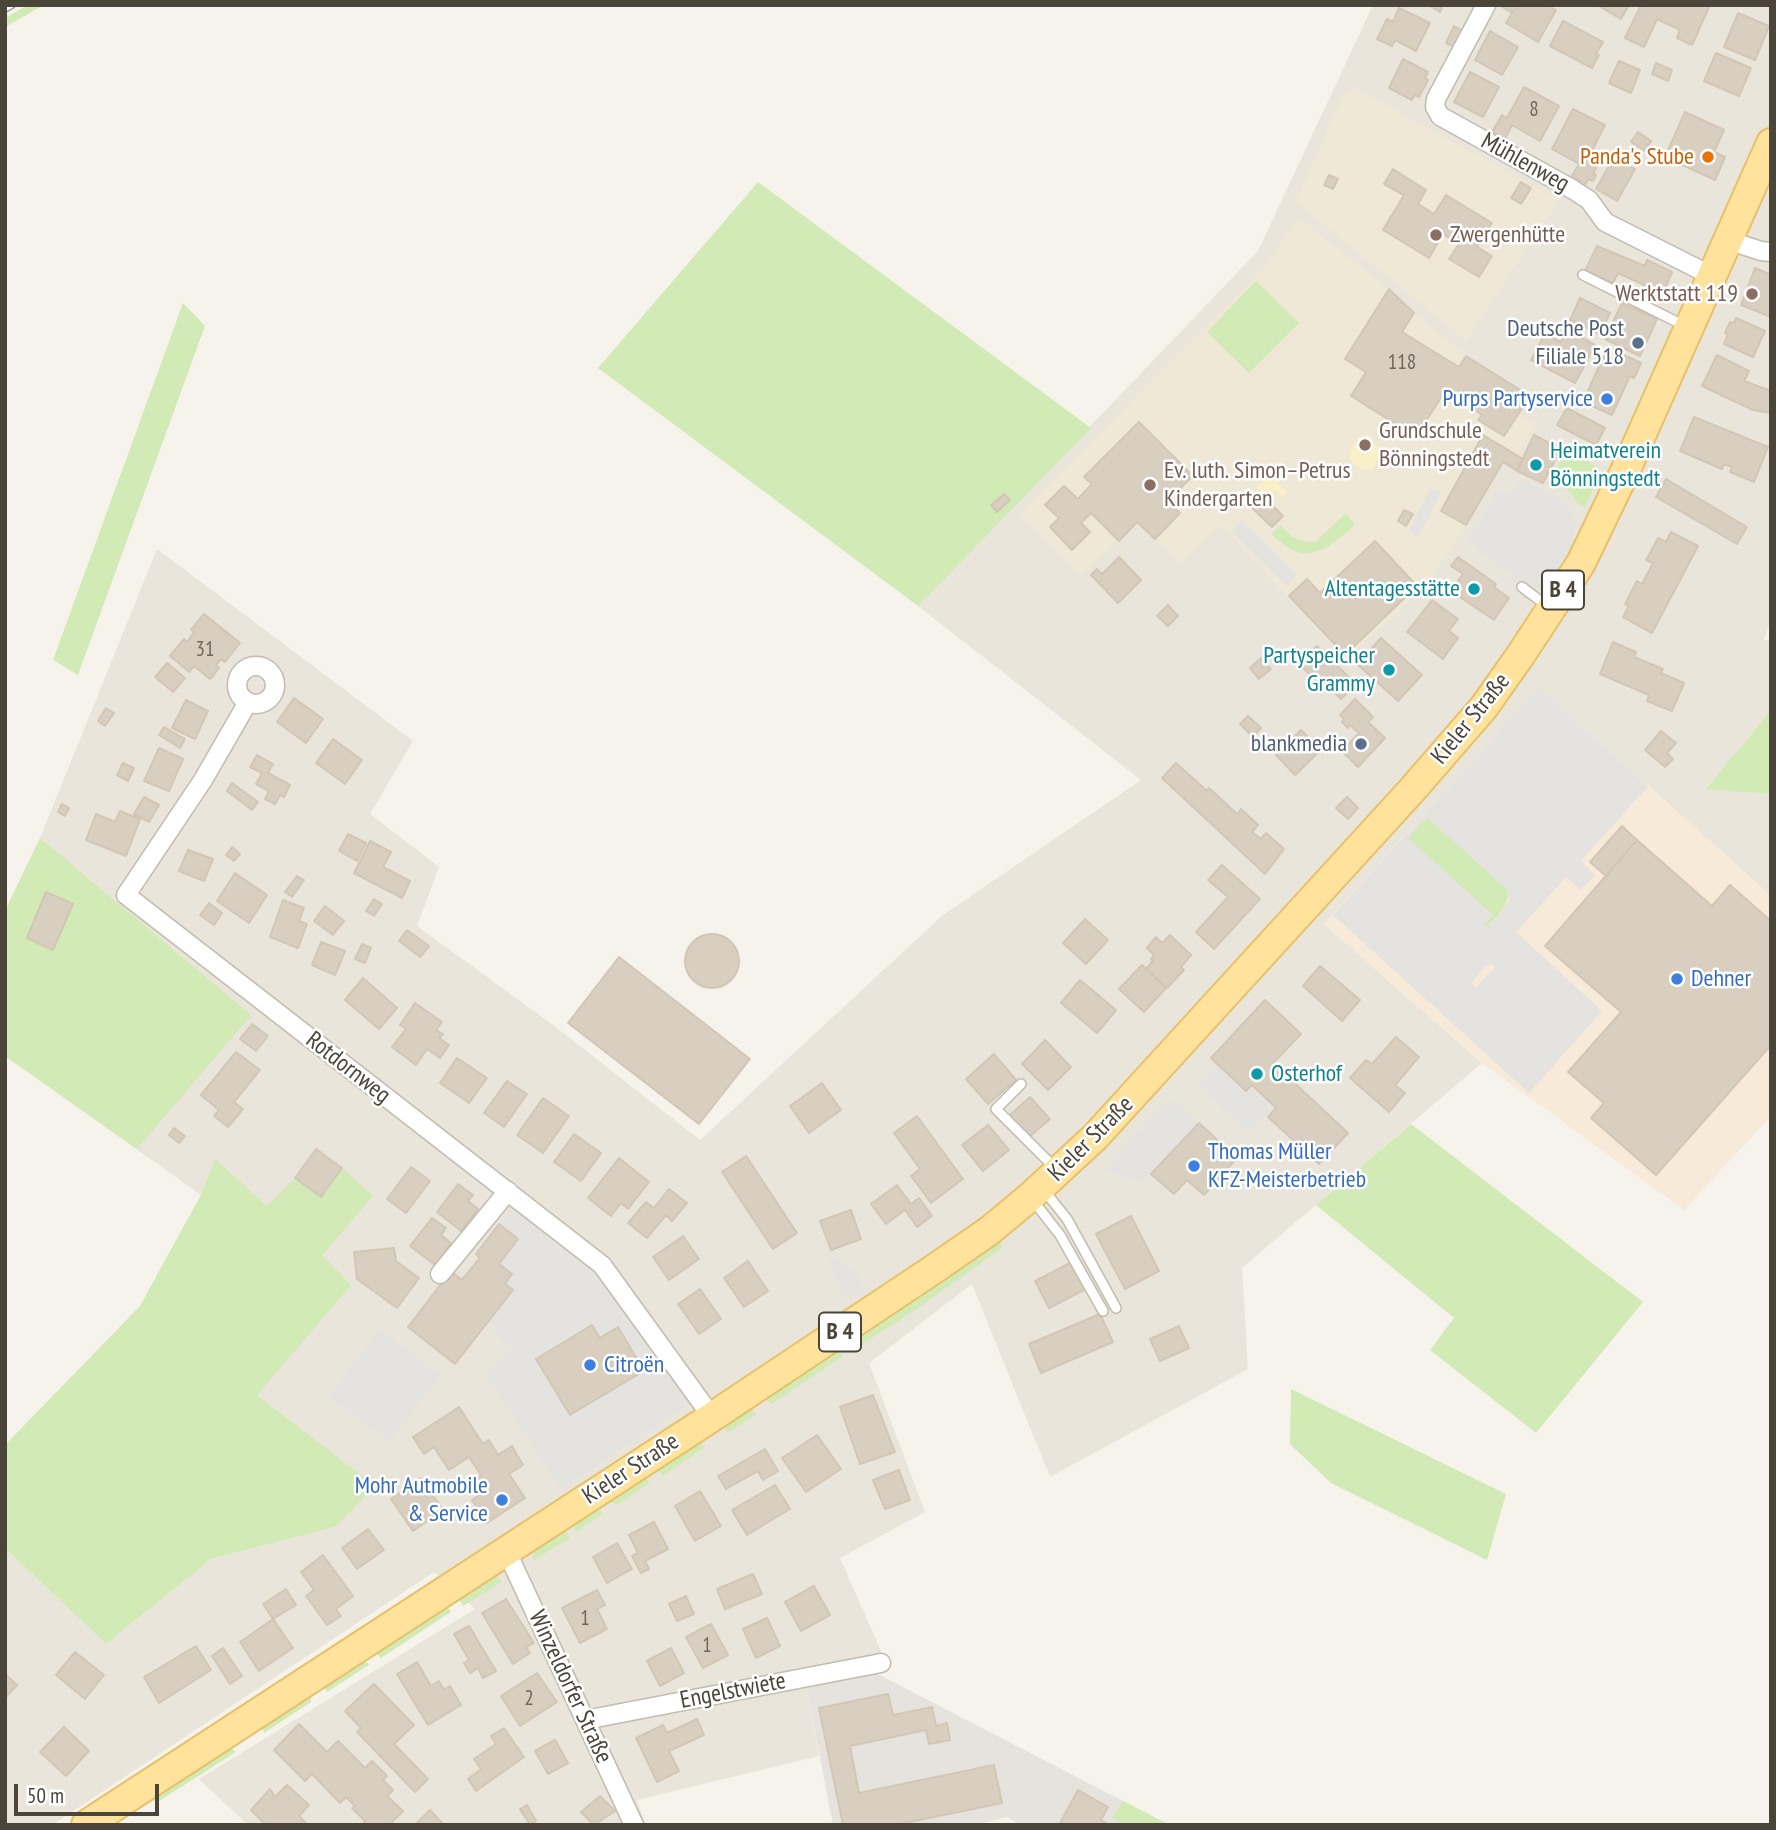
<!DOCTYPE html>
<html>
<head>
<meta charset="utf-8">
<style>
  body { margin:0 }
  #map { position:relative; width:1776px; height:1830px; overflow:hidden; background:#f6f3ec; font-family:"PT Sans Narrow",sans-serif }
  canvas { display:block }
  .frame { position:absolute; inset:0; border:7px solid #4b4439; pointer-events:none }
  .scale { position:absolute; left:14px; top:1784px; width:145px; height:32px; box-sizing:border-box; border:4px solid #4b4439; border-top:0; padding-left:9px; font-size:21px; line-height:24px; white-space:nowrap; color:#4b4439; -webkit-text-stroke:5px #fff; paint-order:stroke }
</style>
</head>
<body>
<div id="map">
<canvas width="1776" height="1830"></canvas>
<div class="frame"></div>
<div class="scale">50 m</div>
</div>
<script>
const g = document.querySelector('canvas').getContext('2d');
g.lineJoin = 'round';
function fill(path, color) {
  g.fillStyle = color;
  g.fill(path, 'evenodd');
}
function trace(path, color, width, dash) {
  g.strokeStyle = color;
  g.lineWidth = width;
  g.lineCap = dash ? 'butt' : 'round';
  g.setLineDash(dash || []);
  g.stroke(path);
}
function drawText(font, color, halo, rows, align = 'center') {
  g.font = font + ' "PT Sans Narrow",sans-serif';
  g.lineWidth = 5;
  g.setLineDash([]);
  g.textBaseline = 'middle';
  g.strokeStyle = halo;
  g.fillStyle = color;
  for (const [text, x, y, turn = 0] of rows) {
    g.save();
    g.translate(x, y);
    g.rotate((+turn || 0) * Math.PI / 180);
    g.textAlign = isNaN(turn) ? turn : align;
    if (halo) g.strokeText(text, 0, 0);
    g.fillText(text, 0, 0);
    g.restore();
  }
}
const residential = new Path2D(`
  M1373 5H1771V618L1764 640H1771V710L1707 788 1771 794V896L1539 688 1324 924 1482 1063 1242 1268 1248 1369 1050 1477 972 1284 869 1363 925 1512 840 1558 888 1667 806 1685 819 1756 637 1800 646 1825H248L199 1779 475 1609 434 1572 52 1825H5V1548L106 1644 211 1559 335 1527 140 1306 201 1195 5 1056V911L40 838 157 549 413 741 370 814 439 867 417 926 553 1025 700 1140 943 915 1141 780 918 606 1258 251Z`);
const commercial = new Path2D(`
  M1539 687 1771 896V1116L1684 1210 1482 1063 1324 924Z`);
const industrial = new Path2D(`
  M872 1671 1123 1801 1113 1818 1124 1825H1021L1007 1817 974 1825H833L806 1685Z`);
const education = new Path2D(`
  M1353 87 1559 200 1466 341 1296 202 1342 98Z
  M1298 217 1389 289 1414 313 1466 355 1530 396 1518 414 1536 424 1517 455 1483 436 1441 511 1466 525 1426 587 1345 660 1221 525 1181 564 1137 522 1081 576 1020 514 1264 268Z`);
const green = new Path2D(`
  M28 5H44L5 27V18Z
  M758 182 1091 428 918 606 598 368Z
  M1256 281 1299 323 1249 373 1207 332Z
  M183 303 205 326 78 675 53 660Z
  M1566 448 1583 456 1601 472 1585 507 1576 502 1572 494 1553 478Z
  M1346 513 1355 525C1323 553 1306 567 1271 534L1281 525C1291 537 1298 542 1315 542Z
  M1771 710V794L1706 789Z
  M1427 817 1508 890C1509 906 1499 914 1488 925H1483L1492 915 1407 838Z
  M40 838 251 1015 137 1149 5 1056V911Z
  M1411 1124 1643 1302 1536 1433 1430 1350 1454 1318 1316 1205Z
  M215 1159 267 1206 295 1178 321 1197 342 1168 373 1196 322 1255 351 1285 257 1395 375 1486 335 1527 211 1559 106 1644 5 1548V1445L140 1306 201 1195Z
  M996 1241 1001 1243 1002 1248 918 1308 860 1346 854 1342V1337Z
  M836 1347 843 1356 772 1404 766 1400V1395Z
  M1291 1389 1506 1494 1487 1560 1331 1483 1290 1444Z
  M749 1406 756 1414 728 1433 721 1423Z
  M698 1439 704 1448 663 1476 656 1466Z
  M643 1474 650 1483 616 1505 611 1502 610 1497Z
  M594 1507 603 1513 576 1532 572 1525Z
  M563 1527 570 1538 533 1561C532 1543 549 1536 563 1527Z
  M493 1574 502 1582 463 1606 457 1596Z
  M445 1603 451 1612 381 1658 376 1653Z
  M363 1657 369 1665 327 1692 323 1683Z
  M305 1694 311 1697V1702L264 1733 261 1723Z
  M227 1746 236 1752 156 1803V1793Z
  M1123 1801 1170 1825H1124L1112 1818Z`);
const sand = new Path2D(`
  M1369 434 1380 452 1373 469C1361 470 1356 468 1349 458 1351 445 1356 438 1369 434Z
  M1269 474 1288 493 1283 498 1275 491C1268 494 1260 494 1256 487Z`);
const parking = new Path2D(`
  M1520 480 1557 497 1570 507 1575 522 1573 542 1544 590 1518 579 1468 541 1497 492 1511 494Z
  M1430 489 1442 491 1418 538 1409 530Z
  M1242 520 1297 575 1286 586 1231 531Z
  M1539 687 1648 786 1581 861 1595 875 1581 890 1566 877 1516 932 1602 1011 1529 1093 1333 915ZM1426 817 1508 890 1509 900 1504 909 1489 925H1484L1493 915 1408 838ZM1491 964 1495 967 1475 989 1472 982 1485 966Z
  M1217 1065 1246 1093 1251 1088 1272 1108 1248 1133 1197 1085Z
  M1171 1098 1199 1123 1144 1182 1103 1170Z
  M518 1200 591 1266 661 1357 645 1367 618 1327 600 1338 592 1325 536 1359 569 1415 663 1359 692 1402 561 1489 487 1377 514 1349 493 1334 498 1331 489 1321 513 1290 505 1284 512 1274 499 1264 518 1239 499 1224Z
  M825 1253 857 1270 864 1292 845 1300Z
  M380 1329 440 1375 390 1442 329 1396Z`);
const building = new Path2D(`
  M1428 5H1443L1440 12Z
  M1499 5H1517L1512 13Z
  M1517 5H1547L1556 10 1538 42 1506 23Z
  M1597 5H1629L1621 19Z
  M1641 5 1693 6 1710 5 1692 45 1677 38 1680 30 1657 19 1644 47 1625 38Z
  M1399 8 1430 23 1416 51 1395 40 1392 46 1377 39 1387 19 1393 22Z
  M1738 13 1769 26 1755 60 1724 47Z
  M1563 21 1603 42 1596 54 1599 55 1592 68 1550 46Z
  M1454 26 1463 31 1454 47 1446 43Z
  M1490 31 1518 47 1502 75 1475 60Z
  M1716 53 1751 68 1739 96 1704 81Z
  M1403 59 1428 72 1425 78 1428 80 1419 97 1415 95 1412 100 1389 88Z
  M1619 61 1640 70 1631 93 1609 83Z
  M1656 63 1672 70 1668 81 1652 74Z
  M1470 72 1499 87 1483 117 1454 102Z
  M1524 87 1559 106 1540 141 1512 125 1505 139 1492 132 1502 115 1507 118Z
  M1573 109 1605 125 1591 153 1601 158 1593 174 1596 175 1593 181 1588 179 1586 184 1572 176 1579 164 1552 149Z
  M1685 112 1724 130 1714 152 1725 157 1715 180 1665 157Z
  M1638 132 1651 141 1645 151 1631 142Z
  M1614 157 1635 169 1617 201 1596 189Z
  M1393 169 1426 190 1418 204 1434 214 1446 195 1492 223 1477 247 1492 256 1479 277 1449 259 1459 244 1443 234 1429 258 1383 230 1404 195 1384 184Z
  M1329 175 1338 179 1333 189 1324 185Z
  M1521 182 1531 188 1521 204 1511 198Z
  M1597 246 1645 266 1647 260 1672 272 1660 300 1641 291 1644 285 1618 273 1613 283 1585 271Z
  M1755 268 1771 275V317L1741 305Z
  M1389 289 1414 313 1402 332 1459 367 1466 356 1530 396 1504 436 1478 420 1482 415 1445 391 1416 437 1351 396 1366 372 1345 359Z
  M1580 298 1610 313 1600 334 1570 320Z
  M1622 303 1657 319 1640 356 1605 339Z
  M1736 318 1765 331 1753 357 1724 344 1728 334 1725 333 1730 322 1734 323Z
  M1567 330 1595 345 1575 383 1531 360 1545 334 1561 342Z
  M1617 352 1641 363 1634 378 1630 376 1612 415 1583 402 1604 355 1614 359Z
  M1717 355 1749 371 1744 381 1771 391V413L1753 410 1702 386Z
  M1567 408 1605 428 1596 445 1557 425Z
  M1694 417 1768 447 1754 482 1730 472 1732 467 1724 464 1722 469 1680 451Z
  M1139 422 1193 476 1167 501 1180 513 1155 539 1137 522 1119 541 1091 513 1081 523 1090 532 1072 550 1050 527 1059 518 1045 505 1064 486 1078 499 1092 484 1084 477Z
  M1483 435 1523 459 1517 471 1503 462 1466 525 1441 511Z
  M1534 435 1561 449 1543 483 1517 471Z
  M1666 479 1747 527 1737 544 1656 497Z
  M1004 494 1010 500 997 512 991 505Z
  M1264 497 1283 516 1272 527 1252 508Z
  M1404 510 1413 514 1406 526 1398 521Z
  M1671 532 1698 546 1652 633 1623 617 1629 606 1625 604 1637 581 1642 584 1653 563 1646 560 1658 538 1666 542Z
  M1375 541 1417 586 1345 655 1289 596 1307 579 1320 593Z
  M1119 557 1141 580 1118 603 1091 575 1097 569 1102 574Z
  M1458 557 1496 584 1494 587 1509 598 1494 620 1451 591 1463 574 1451 566Z
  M1432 600 1458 619 1449 631 1458 638 1443 659 1407 632Z
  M1168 605 1178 616 1168 626 1157 616Z
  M204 614 240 643 225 662 221 659 216 665 219 668 210 679 194 666 189 672 170 656 184 639 187 642 194 632 191 630Z
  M1381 638 1422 675 1398 701 1357 664Z
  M1613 642 1636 652 1634 657 1663 669 1661 673 1684 683 1672 711 1647 701 1649 695 1600 674Z
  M1317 646 1356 684 1341 699 1330 688 1327 691 1299 664Z
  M1261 658 1271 669 1259 679 1250 668Z
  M167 663 185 678 173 692 155 677Z
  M294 698 323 719 306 743 277 722Z
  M1355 699 1373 717 1368 722 1385 738 1358 767 1342 751 1359 733 1350 725 1348 728 1342 722 1344 719 1340 715Z
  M186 700 208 711 195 739 172 728Z
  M106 708 114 713 105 726 98 721Z
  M1248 716 1261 728 1253 737 1240 724Z
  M164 727 185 739 180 748 159 735Z
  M1301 730 1321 750 1295 775 1276 755Z
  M1661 731 1676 743 1667 753 1673 759 1665 767 1645 750Z
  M333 739 362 760 345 784 316 763Z
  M159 748 183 759 169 791 144 781Z
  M257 755 273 764 268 773 290 785 284 797 280 795 275 804 265 799 269 791 256 784 262 773 250 767Z
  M123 763 134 768 128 781 117 775Z
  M1176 763 1207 791 1209 788 1237 814 1241 809 1258 825 1252 832 1261 839 1266 833 1284 849 1265 874 1162 778Z
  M232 783 258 802 252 810 227 791Z
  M144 797 159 805 149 822 134 814Z
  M1347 797 1358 808 1348 819 1336 808Z
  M62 804 69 808 65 816 58 812Z
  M120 811 140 819 126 856 86 840 96 814 115 822Z
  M1622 826 1637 840 1606 876 1590 862Z
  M348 834 366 843 357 861 339 851Z
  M1637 840 1712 906 1730 885 1771 921V1045L1656 1175 1591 1118 1604 1103 1568 1072 1621 1012 1545 946Z
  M370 841 391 852 383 867 410 881 402 898 354 873Z
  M232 847 240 854 234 861 226 855Z
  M188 850 213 859 204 881 179 871Z
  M1222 865 1260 899 1214 949 1196 932 1228 897 1208 880Z
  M235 873 267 895 249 923 217 901Z
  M297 876 304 880 292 897 285 892Z
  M46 892 73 904 53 950 27 938Z
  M374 899 382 904 374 916 366 911Z
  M283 900 304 908 299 921 307 924 298 948 270 937Z
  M209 903 222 913 214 925 200 915Z
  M325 906 344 921 333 935 314 921Z
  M1085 919 1108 940 1086 964 1063 943Z
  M407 930 429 946 420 957 399 941Z
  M685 961a27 27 0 1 1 54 0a27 27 0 1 1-54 0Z
  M1170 935 1191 955 1181 967 1184 970 1167 988 1146 969 1153 961 1151 959 1154 955 1147 948 1156 937 1162 943Z
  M321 942 345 951 335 975 312 965Z
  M362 944 371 948 365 963 355 959Z
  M619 957 750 1059 699 1124 568 1023Z
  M1142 965 1166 988 1144 1012 1119 989Z
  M1320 966 1360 1000 1342 1021 1303 986Z
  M363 978 397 1008 379 1029 345 1000Z
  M1080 980 1116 1010 1097 1033 1061 1003Z
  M1265 1000 1301 1034 1273 1063 1348 1133 1319 1164 1268 1117 1276 1108 1252 1085 1246 1091 1211 1058Z
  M415 1003 442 1022 436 1030 443 1034 439 1038 449 1045 440 1058 427 1049 416 1065 392 1047 406 1029 400 1025Z
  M252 1024 268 1036 256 1051 240 1039Z
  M1396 1037 1419 1057 1395 1085 1405 1093 1389 1112 1350 1078 1366 1060 1372 1064Z
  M1045 1040 1071 1067 1048 1090 1022 1064Z
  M236 1052 260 1070 234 1102 243 1109 228 1127 214 1116 219 1110 201 1095Z
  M994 1054 1016 1080 988 1104 966 1079Z
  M457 1058 487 1078 469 1103 440 1083Z
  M507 1081 527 1094 504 1127 484 1113Z
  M822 1083 841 1110 809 1133 790 1106Z
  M1030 1097 1050 1119 1028 1138 1009 1116Z
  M543 1098 569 1116 543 1153 517 1135Z
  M917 1116 963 1179 931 1203 911 1176 920 1169 894 1133Z
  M1199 1123 1237 1158 1204 1195 1187 1180 1174 1194 1151 1174Z
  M988 1125 1009 1150 983 1171 962 1145Z
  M174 1128 185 1136 179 1143 169 1135Z
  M574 1134 601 1153 581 1181 554 1162Z
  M316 1149 342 1168 321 1197 295 1178Z
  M746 1156 797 1233 773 1249 722 1172Z
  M619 1158 649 1182 628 1209 621 1203 611 1216 588 1198Z
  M411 1167 430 1181 406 1213 387 1199Z
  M458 1184 473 1195 468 1201 478 1209 461 1231 437 1212Z
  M897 1185 911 1204 919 1198 932 1216 917 1227 905 1210 886 1224 871 1204Z
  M669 1189 687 1203 672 1221 666 1215 647 1238 628 1223 646 1202 654 1208Z
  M851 1210 861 1239 831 1250 820 1221Z
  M1131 1216 1159 1271 1125 1289 1096 1234Z
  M432 1218 446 1228 441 1235 451 1243 435 1265 410 1246Z
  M499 1224 518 1239 499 1264 512 1274 505 1284 513 1290 455 1364 408 1327 451 1271 462 1280 480 1258 476 1254Z
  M683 1236 699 1259 669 1280 653 1257Z
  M394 1248 396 1261 419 1278 397 1308 357 1279 354 1252Z
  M748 1261 768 1291 744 1307 724 1278Z
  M1072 1262 1086 1289 1049 1308 1035 1281Z
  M700 1289 721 1319 699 1334 678 1304Z
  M1100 1314 1113 1342 1041 1373 1029 1344Z
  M592 1325 600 1338 618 1327 644 1371 570 1415 536 1359Z
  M1179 1326 1189 1348 1160 1361 1150 1339Z
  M873 1395 895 1452 860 1464 840 1407Z
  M459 1407 483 1444 489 1440 498 1455 512 1446 523 1465 509 1474 525 1498 487 1523 472 1500 482 1493 475 1482 481 1475 469 1457 449 1470 434 1447 424 1454 413 1437Z
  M817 1435 841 1469 806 1492 782 1458Z
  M765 1449 778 1471 763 1480 758 1471 726 1489 718 1476Z
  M899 1470 910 1500 885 1509 873 1480Z
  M421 1478 443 1510 413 1531 391 1499Z
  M775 1485 790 1509 747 1535 732 1510Z
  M700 1491 721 1526 695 1541 675 1506Z
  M654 1522 668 1549 645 1561 649 1569 641 1573 632 1556 638 1553 629 1535Z
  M368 1529 384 1550 357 1569 342 1548Z
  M617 1543 632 1569 607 1583 593 1557Z
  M323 1555 353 1596 336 1609 341 1616 327 1625 306 1596 314 1590 301 1572Z
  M753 1574 762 1594 725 1609 717 1589Z
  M814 1586 830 1615 801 1631 785 1602Z
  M286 1589 296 1605 273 1619 263 1604Z
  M597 1590 605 1605 597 1609 607 1629 580 1643 562 1608Z
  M686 1596 694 1614 677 1621 669 1604Z
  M506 1599 534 1643 526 1647 530 1653 513 1664 482 1613Z
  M767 1618 780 1646 756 1658 743 1629Z
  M273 1619 293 1648 259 1671 240 1642Z
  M711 1624 728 1655 703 1668 686 1637Z
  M469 1626 496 1671 483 1678 478 1668 470 1673 464 1663 469 1660 454 1634Z
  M196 1646 211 1670 159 1703 144 1677Z
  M223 1648 242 1676 230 1684 212 1656Z
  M671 1648 684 1673 660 1686 647 1661Z
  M75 1652 104 1675 85 1699 56 1675Z
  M417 1662 431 1686 439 1681 444 1690 450 1686 461 1705 428 1725 397 1674Z
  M537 1673 557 1702 520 1726 501 1696Z
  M5 1674 17 1685 5 1698Z
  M374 1684 414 1725 394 1744 428 1779 415 1792 357 1732 361 1728 345 1711Z
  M888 1694 893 1715 932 1707 936 1726 947 1723 950 1740 929 1744 926 1730 850 1746 859 1793 994 1765 1002 1803 895 1825H843L819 1708Z
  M697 1719 704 1735 669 1751 679 1771 657 1782 636 1738 663 1725 667 1733Z
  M299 1724 327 1752 338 1741 365 1768 372 1761 387 1776 383 1780 393 1790 387 1796 403 1811 389 1825H362L365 1821 352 1808 355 1806 346 1797 340 1803 312 1774 305 1781 274 1750Z
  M64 1727 89 1751 66 1776 40 1752Z
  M504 1728 524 1757 476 1791 468 1779 481 1769 474 1759 496 1744 491 1736Z
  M555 1740 568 1763 548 1774 535 1751Z
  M287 1785 309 1805 299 1816 308 1825H266L251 1810 270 1789 275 1797Z
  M1078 1790 1108 1807 1101 1820 1109 1825H1059Z
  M600 1796 615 1811 594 1825 581 1812Z
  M527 1805 536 1821 530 1825 520 1809Z
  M430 1810 444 1825H419L417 1823Z`);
const service = new Path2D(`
  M1583 275 1685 326
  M1522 587 1547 606
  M1021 1084 996 1109 1055 1168
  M1043 1189 1067 1219 1116 1308
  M1032 1199 1060 1235 1103 1311`);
const minor = new Path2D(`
  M1486 5 1436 99 1435 107 1440 116 1572 189 1589 200 1605 222 1712 276
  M1727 240 1761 251 1771 252
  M237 685a19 19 0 1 1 38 0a19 19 0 1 1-38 0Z
  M248 702 203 780 126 895 602 1265 712 1417
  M440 1274 508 1191
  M506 1550 634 1825
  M585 1720 881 1663`);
const primary = new Path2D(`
  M86 1825 712 1417 937 1267 989 1231 1030 1197 1095 1137 1412 790 1484 707 1520 656 1581 563 1628 465 1771 143`);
const rail = new Path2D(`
  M5 9 12 5`);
const markers = [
  [1708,157,7,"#e8710a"],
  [1436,235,7,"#8d6e63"],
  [1752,294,7,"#8d6e63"],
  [1638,343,7,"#5c6f8a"],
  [1607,399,7,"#3f7fe0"],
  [1365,445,7,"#8d6e63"],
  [1536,465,7,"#0f9aa8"],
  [1150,485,7,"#8d6e63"],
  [1474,589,7,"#0f9aa8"],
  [1389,670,7,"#0f9aa8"],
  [1361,744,7,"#5c6f8a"],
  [1677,979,7,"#3f7fe0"],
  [1257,1074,7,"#0f9aa8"],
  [1194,1166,7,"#3f7fe0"],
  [590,1365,7,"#3f7fe0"],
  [502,1500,7,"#3f7fe0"]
];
const numberNames = [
  ["8",1534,110],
  ["118",1402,363],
  ["31",205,650],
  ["1",585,1619],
  ["1",707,1646],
  ["2",529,1699]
];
const shields = [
  [1563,590,42],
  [840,1332,42]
];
const shieldNames = [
  ["B 4",1563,590],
  ["B 4",840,1332]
];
const foodNames = [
  ["Panda's Stube",1694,157]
];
const streetNames = [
  ["Mühlenweg",1525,163,29],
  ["Kieler Straße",1471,719,-51],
  ["Rotdornweg",348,1068,38],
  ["Kieler Straße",1091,1139,-45],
  ["Kieler Straße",631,1469,-33],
  ["Winzeldorfer Straße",570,1687,65],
  ["Engelstwiete",733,1691,-11]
];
const educationNames = [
  ["Zwergenhütte",1450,235],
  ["Werktstatt 119",1738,294,"right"],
  ["Grundschule",1379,431],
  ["Bönningstedt",1379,459],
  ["Ev. luth. Simon–Petrus",1164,471],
  ["Kindergarten",1164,499]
];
const serviceNames = [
  ["Deutsche Post",1624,329],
  ["Filiale 518",1624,357],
  ["blankmedia",1347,744]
];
const shopNames = [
  ["Purps Partyservice",1593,399,"right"],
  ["Dehner",1691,979],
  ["Thomas Müller",1208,1152],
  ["KFZ-Meisterbetrieb",1208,1180],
  ["Citroën",604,1365],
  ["Mohr Autmobile",488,1486,"right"],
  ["& Service",488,1514,"right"]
];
const cultureNames = [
  ["Heimatverein",1550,451],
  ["Bönningstedt",1550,479],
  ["Altentagesstätte",1460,589,"right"],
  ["Partyspeicher",1375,656,"right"],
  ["Grammy",1375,684,"right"],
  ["Osterhof",1271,1074]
];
fill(residential, '#eae5da');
fill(commercial, '#f7ead8');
fill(industrial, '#e6e2dd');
fill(education, '#efe8d6');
fill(green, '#d2eab5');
fill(sand, '#f9efc9');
fill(parking, '#e5e3e0');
fill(building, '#d8cfc1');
trace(building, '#d3c7b4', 2);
trace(service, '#c2bbae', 12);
trace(minor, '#c2bbae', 21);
trace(primary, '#e6c16a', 32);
trace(service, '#fff', 9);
trace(minor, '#fff', 18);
trace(primary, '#ffe39c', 28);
trace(rail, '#9a9a9a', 8);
trace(rail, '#fff', 5, [16]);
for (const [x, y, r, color] of markers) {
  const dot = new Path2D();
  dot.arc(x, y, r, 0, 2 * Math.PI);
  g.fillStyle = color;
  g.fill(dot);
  trace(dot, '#fff', 2.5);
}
drawText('21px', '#6e675b', null, numberNames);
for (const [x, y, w] of shields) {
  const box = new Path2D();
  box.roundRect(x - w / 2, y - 19.5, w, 39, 5);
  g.fillStyle = '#fff';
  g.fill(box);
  trace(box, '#4b4439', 2);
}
drawText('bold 23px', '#4b4439', null, shieldNames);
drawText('24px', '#c56008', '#fff', foodNames, 'right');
drawText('24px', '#4b4439', '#fff', streetNames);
drawText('24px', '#785e54', '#fff', educationNames, 'left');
drawText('24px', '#4e5e75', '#fff', serviceNames, 'right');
drawText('24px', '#366cbe', '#fff', shopNames, 'left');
drawText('24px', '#0d838f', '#fff', cultureNames, 'left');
</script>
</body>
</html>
